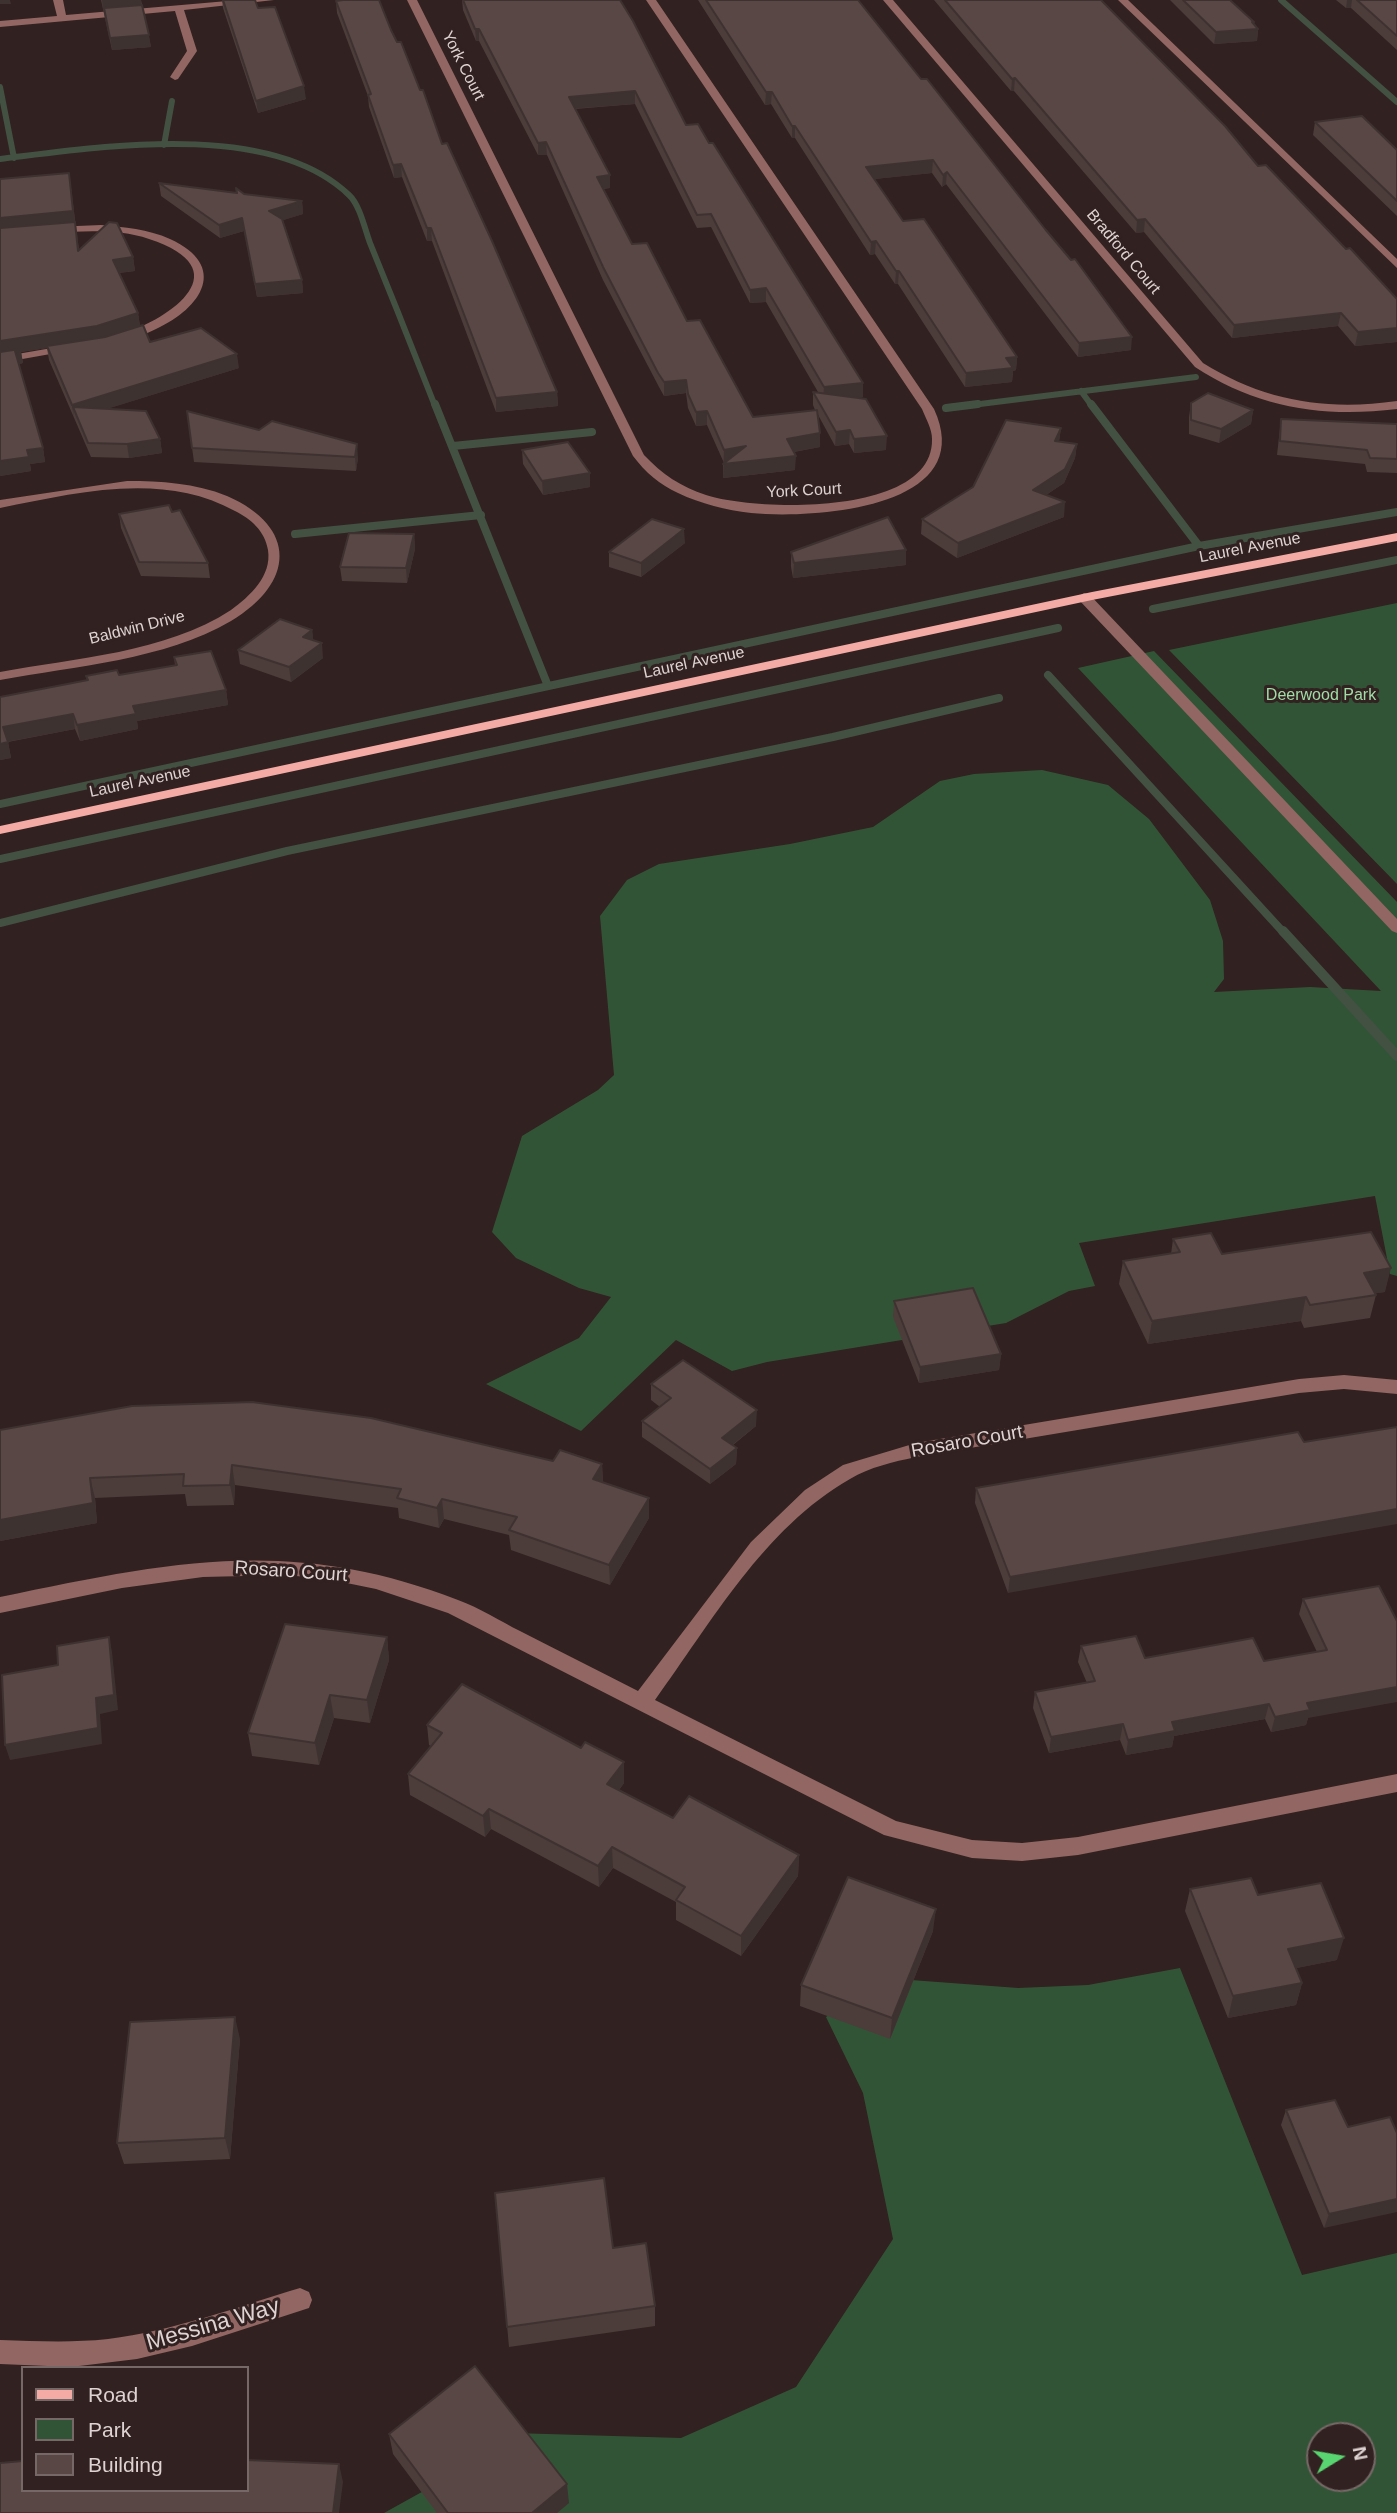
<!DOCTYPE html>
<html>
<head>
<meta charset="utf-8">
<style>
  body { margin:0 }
  #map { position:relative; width:1397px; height:2513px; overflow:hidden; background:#312120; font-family:Helvetica,sans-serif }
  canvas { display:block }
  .legend { position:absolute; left:21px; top:2366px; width:228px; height:126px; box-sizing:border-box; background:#312120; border:2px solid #766867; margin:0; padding:9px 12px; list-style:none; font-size:21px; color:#ded3d2 }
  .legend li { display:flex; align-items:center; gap:14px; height:35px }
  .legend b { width:35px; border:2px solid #766867 }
  .north { position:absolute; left:1306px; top:2422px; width:70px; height:70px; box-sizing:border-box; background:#312120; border:2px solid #766867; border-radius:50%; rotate:79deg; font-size:19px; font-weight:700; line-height:28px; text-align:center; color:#ded3d2 }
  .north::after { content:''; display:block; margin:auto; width:24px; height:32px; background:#58d570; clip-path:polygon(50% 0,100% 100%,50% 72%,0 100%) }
</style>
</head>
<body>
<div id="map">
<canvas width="1397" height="2513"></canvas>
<ul class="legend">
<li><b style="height:9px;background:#f4aba5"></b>Road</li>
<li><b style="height:19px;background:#325436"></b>Park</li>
<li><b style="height:19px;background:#584745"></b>Building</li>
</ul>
<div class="north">N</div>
</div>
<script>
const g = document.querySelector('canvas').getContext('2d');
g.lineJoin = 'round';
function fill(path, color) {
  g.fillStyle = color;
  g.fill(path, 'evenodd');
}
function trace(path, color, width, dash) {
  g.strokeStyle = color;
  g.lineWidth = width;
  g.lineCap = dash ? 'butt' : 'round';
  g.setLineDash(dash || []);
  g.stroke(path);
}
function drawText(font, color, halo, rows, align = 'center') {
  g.font = font + ' Helvetica,sans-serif';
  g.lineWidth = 6;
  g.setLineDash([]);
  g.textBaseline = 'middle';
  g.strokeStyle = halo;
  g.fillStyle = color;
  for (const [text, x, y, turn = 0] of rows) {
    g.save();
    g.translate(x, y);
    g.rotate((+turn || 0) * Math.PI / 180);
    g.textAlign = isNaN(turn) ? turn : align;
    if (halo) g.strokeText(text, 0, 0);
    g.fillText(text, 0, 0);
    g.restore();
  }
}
const green = new Path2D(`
  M1397 603V884L1169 650Z
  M1154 651 1397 902V1276L1390 1274 1375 1196 1079 1243 1095 1286 1069 1291 1006 1323 767 1362 732 1371 676 1340 581 1431 486 1384 579 1338 611 1297 579 1288 516 1258 492 1232 522 1136 598 1090 614 1075 600 916 627 880 659 864 790 844 873 827 940 781 974 774 1042 770 1108 785 1149 819 1210 900 1223 941 1224 979 1214 992 1310 987 1381 991 1078 668Z
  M1180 1968 1302 2275 1397 2253V2513H384L438 2483 479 2432 681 2438 796 2387 893 2239 863 2093 826 2017 884 1978 1018 1988 1088 1985ZM1320 2436H1362V2478H1320Z`);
const streamFar2 = new Path2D(`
  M1281 0 1397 102
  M0 87 14 158
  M164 145 172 101
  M0 159C99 147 270 119 349 195 360 205 365 230 370 243 392 297 414 352 435 406
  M1081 391 1092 406
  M964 406 1196 377`);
const streamFar1 = new Path2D(`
  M435 404 548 686
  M1091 404 1199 546
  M946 408 978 404
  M453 446 592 432
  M295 534 481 515
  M1153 609 1397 560
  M1048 675 1284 933
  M0 804 1199 546 1397 512
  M0 859 1058 628
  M0 923 287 851 833 737 999 698`);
const stream = new Path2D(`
  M1283 931 1397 1056`);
const minor = new Path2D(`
  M53 0H63L66 15 239 0H274L184 10 197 51 178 79 175 80 170 77 187 51 175 11 0 27V21L57 16Z
  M407 0H417L644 455C662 474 681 487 706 495 754 511 934 517 932 439 932 429 926 419 922 409L646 0H656L934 409C980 509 813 519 751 513 726 510 701 504 678 493 660 485 645 472 633 456Z
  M883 0H893L1203 363C1264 401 1326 411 1397 401V409C1324 418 1257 408 1195 367Z
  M1118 0H1128L1397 259V268Z
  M101 225C124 227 148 229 170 239 229 266 202 308 156 329 145 334 132 341 120 339V335C174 317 240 269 149 239 119 229 85 231 53 233L48 230 53 227Z
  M69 345 75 348 73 350 0 363V357Z
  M127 481C161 481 195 483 227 496 298 527 295 583 231 621 164 660 76 666 0 680V672C75 658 165 653 231 610 250 596 272 576 268 550 265 531 251 519 235 511 162 471 76 493 0 508V500Z
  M1084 593 1089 594 1397 919V933L1392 931 1079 600 1077 597Z
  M1344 1375 1397 1380V1394L1344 1389 1299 1393 916 1457C893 1462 870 1467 850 1479 764 1528 711 1623 655 1700L896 1821 972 1840 1022 1843 1078 1837 1397 1774V1792L1078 1855 1022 1861 972 1858 884 1835 448 1613 376 1589 327 1579 286 1575 203 1577 122 1588 0 1613V1597C169 1562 290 1535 458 1600 480 1608 500 1621 520 1631 559 1651 599 1671 638 1691L751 1542 805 1490 843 1465 916 1443 1299 1379Z
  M300 2288 309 2292 312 2300 309 2308 192 2346 137 2359 71 2367 0 2364V2340C36 2341 71 2343 108 2339 173 2331 237 2307 300 2288Z`);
const major = new Path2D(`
  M1397 533V541L1092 600 0 834V826L1092 592Z`);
const wall = new Path2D(`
  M101 0H141L151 47 112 50Z
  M222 0H255L258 8 306 99 258 113 223 8Z
  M339 0H379L391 30 442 144 557 392 558 406 496 412 432 241H427L402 177 394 178 369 107 368 96 337 13 336 1Z
  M462 0H620L686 125 709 143 863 397 857 398 886 450 854 453 849 444 835 446 817 413 820 447 794 452 795 470 723 478V464L724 463 707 425 696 426 688 408 686 393 664 396 659 387 603 280 547 155H538L479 41H476L463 10ZM635 104 697 228 711 227 750 303 766 302 818 392H813V405L815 410 753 417 632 244 603 189 610 188 575 109Z
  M698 0H858L1131 350 1078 357 946 184 942 187 932 173 874 179 903 221 1017 357 1016 370 1013 371 1012 382 965 387 898 284H895L875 254 870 255 795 138H792L771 104 765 105Z
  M934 0H1101L1258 166 1346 249 1397 299V342L1355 346 1338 326 1232 338 1144 232 1136 233 1014 91H1011Z
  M1170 0H1230L1258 29 1257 41 1214 44Z
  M1336 0H1397V50L1351 8H1346Z
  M1315 122 1397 150V216L1313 135Z
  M69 173 79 250 133 257 135 271 119 273 138 313 140 326 150 342 239 368 106 409 160 439 162 453 129 458 91 457 49 360 47 348 21 352 23 363 19 364 43 448 45 462 30 464 31 471 0 476V179Z
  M159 183 302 201 303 214 283 220 302 280 303 293 257 297 244 231 220 238 161 196Z
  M1191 403 1253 410 1251 424 1219 443 1189 434V417Z
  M187 411 358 458 356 471 194 462Z
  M1281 419 1397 424V473L1367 472 1365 464 1277 455Z
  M1061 428 1059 441 1077 444 1075 458 1064 483 1046 495 1064 517 957 558 921 534 922 519 973 487Z
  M522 450 590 487 543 495 523 464Z
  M172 512 208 563 210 578 141 576 121 528 119 514Z
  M414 534 415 549 407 583 342 581 340 567Z
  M685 543 641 577 609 567V552Z
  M906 550V565L793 578 791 567V552Z
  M312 630 313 640 323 658 291 682 240 664 238 650Z
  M174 657 226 690 228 705 137 721 138 729 80 741 75 729 8 742 11 758 0 760V697L87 681 86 676 119 675 175 665Z
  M1173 1239 1222 1254 1385 1292 1375 1293 1376 1295 1370 1318 1304 1328 1301 1321 1148 1344 1119 1284 1123 1261 1171 1254Z
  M894 1301 1001 1354 999 1370 919 1383 893 1317Z
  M651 1384 756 1426 733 1445 737 1448 736 1464 710 1484 642 1437V1421L660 1407 651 1400Z
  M0 1430 602 1464 603 1483 649 1518 610 1585 511 1550 509 1535 444 1519 439 1528 399 1518 398 1508 235 1485 234 1505 187 1506 185 1494 95 1498 97 1523 0 1541Z
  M1298 1432 1008 1593 975 1503 976 1488Z
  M1379 1586 1308 1718 1306 1725 1271 1732 1265 1719 1174 1736 1172 1747 1126 1755 1120 1740 1049 1753 1033 1708 1035 1692 1087 1683 1078 1662 1081 1646 1145 1658 1264 1661 1317 1652 1299 1614 1303 1599Z
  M387 1637 389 1660 370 1723 334 1718 319 1765 252 1756 248 1733Z
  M427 1725 581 1748 624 1762V1783L619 1790 673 1818 799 1855 798 1876 741 1956 676 1920V1902L613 1868 599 1887 491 1829 485 1837 410 1795 408 1774 431 1746 429 1745Z
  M1190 1889 1258 1895 1337 1960 1296 1968 1302 1983 1296 2005 1228 2018 1185 1911Z
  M933 1931 890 2039 800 2006 801 1985Z
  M240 2039 230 2159 124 2164 117 2143Z
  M1286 2110 1348 2127 1397 2133 1324 2228 1281 2125Z
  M495 2193 613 2248 655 2306V2326L509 2347Z
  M389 2434 569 2503 557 2513H437L393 2454Z`);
const shadedWall = new Path2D(`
  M0 0H10L11 4H0Z
  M102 0H141V6L103 9Z
  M1347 0H1352L1351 8H1346Z
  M1252 22H1254L1253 29H1258L1257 41 1214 44 1216 32Z
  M475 29H479V41H476Z
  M149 35 151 47 112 50 110 38Z
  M1015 78 1014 91H1011L1012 79Z
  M304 86 306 99 258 113 256 101Z
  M635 91V104L569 109V97Z
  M766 92H772L771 104 765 105Z
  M792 126H795V138H792Z
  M546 142 547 155H538V143Z
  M933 160 932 173 866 180V167Z
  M401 164 402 177 394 178 393 165Z
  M947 172 946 184 942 187 943 175Z
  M69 173 71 186 80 264 0 231V218Z
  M610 175V188L597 189V177Z
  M302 201 303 214 271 224 269 211Z
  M242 218 244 231 220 238 219 225Z
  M1145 219 1144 232 1136 233 1137 220Z
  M427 228H431L432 241H427Z
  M876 241 875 254 870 255 871 242Z
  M133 257 135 271 115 273 113 260Z
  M896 271H899L898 284H895Z
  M302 280 303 293 257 297 255 284Z
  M766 288V302L750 303V290Z
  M138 313 140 327 100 340 21 352 23 363 18 365 0 355V341Z
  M1341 313 1338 326 1232 338 1234 325Z
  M1397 328V342L1355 346 1358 332Z
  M1132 337 1131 350 1078 357 1079 343Z
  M237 354 239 368 78 418 73 407 74 419 72 405Z
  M1017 357 1016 370 1013 371 1012 382 965 387 966 373 1006 358Z
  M686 380V393L664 396V382Z
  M863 383V397L823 401 824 387Z
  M557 392 558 406 496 412V398Z
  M1253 410 1251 424 1219 443 1221 429Z
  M707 411V425L696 426V412Z
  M1061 428 1059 442 1055 441Z
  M850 430 849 444 835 446 836 432Z
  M820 433V447L787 453V439Z
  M887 436 886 450 854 453V439Z
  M160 439 162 453 129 458 127 444Z
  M357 444 358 458 356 471 355 457Z
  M1077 444 1075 458 1064 483 1032 504 1033 490Z
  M746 446 796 456 795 470 723 478 724 450Z
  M43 448 45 462 30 464 31 471 0 476V461L27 450Z
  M590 473V487L543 495 542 481Z
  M1065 502 1064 517 957 558 958 543Z
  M684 529 685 543 641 577V563Z
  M414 534 415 549 407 583 406 568Z
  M906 550V565L793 578 794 563Z
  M312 630 314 645 303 637Z
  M322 643 323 658 291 682 289 667Z
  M226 690 228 705 137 721 138 729 80 741 77 725 133 706Z
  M73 714 75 729 6 742 3 727Z
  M8 742 11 758 0 760V744Z
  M1391 1268 1385 1292 1359 1296 1364 1273Z
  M1306 1297 1301 1321 1148 1344 1152 1321Z
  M1001 1354 999 1370 919 1383 920 1367Z
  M757 1410 756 1426 722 1453V1438Z
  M737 1448 736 1464 710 1484V1469Z
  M602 1464 603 1485 593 1479Z
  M232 1465 235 1485 234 1505 230 1485Z
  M90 1478 95 1498 97 1523 0 1541V1520Z
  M649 1498V1518L610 1585 609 1565Z
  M442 1499 444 1519 439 1528 437 1508Z
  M1397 1509V1524L1008 1593 1010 1577Z
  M109 1637 112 1652 118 1710 100 1714 102 1744 10 1760 5 1745 96 1698Z
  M387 1637 389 1660 370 1723 367 1700Z
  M1397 1687V1702L1308 1718 1306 1725 1271 1732 1275 1717 1307 1703Z
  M330 1695 334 1718 319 1765 315 1743Z
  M1269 1704 1265 1719 1174 1736 1172 1747 1126 1755 1128 1740 1172 1722Z
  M1123 1724 1120 1740 1049 1753 1051 1737Z
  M624 1762V1783L608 1805 607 1784Z
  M489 1809 491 1829 485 1837 483 1816Z
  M612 1847 613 1868 599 1887 598 1866Z
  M799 1855 798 1876 741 1956V1936Z
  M936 1909 933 1931 890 2039 892 2018Z
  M1344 1938 1337 1960 1282 1971 1288 1949Z
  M1302 1983 1296 2005 1228 2018 1233 1996Z
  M235 2017 240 2039 230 2159 225 2138Z
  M1397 2199V2212L1324 2228 1329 2214Z
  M339 2464 343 2482 339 2513H333Z
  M567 2484 569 2503 557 2513H532Z`);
const building = new Path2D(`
  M223 0H255L258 8 275 7 304 86 256 101Z
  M343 0H379L391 30 397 42H401L420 90H423L442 144 447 143 492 241 557 392 496 398 431 228H427L401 164 393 165 368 95 371 94 336 1Z
  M463 0H620L633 21 686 125 698 124 709 143H713L863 383 824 387 766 288 750 290 711 214 697 215 635 91 569 97 610 175 597 177 632 244 647 243 687 321 700 320 753 417 817 410 820 433 787 439 796 456 723 464 746 446 724 450 707 411 696 412 688 394 686 380 664 382 658 373 603 267 546 142 538 143 479 29H475Z
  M706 0H858L921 79H927L1045 229 1071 260 1075 259 1132 337 1079 343 947 172 943 175 933 160 866 167 903 221 924 219 1017 357 1006 358 1013 368 966 373 899 271H896L876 241 871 242 795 126H792L772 92H766Z
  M945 0H1101L1225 126 1258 166 1266 165 1346 249 1350 248 1397 299V328L1358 332 1341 313 1234 325 1145 219 1137 220 1015 78 1012 79Z
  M1183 0H1230L1254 22H1252L1258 29 1216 32Z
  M1357 0H1397V36Z
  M142 5 149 35 110 38 104 8Z
  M1362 116 1397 150V201L1315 122Z
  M69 173 73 211 0 218V179Z
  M159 183 237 193 236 188 244 194 302 201 269 211 282 219 302 280 255 284 242 218 219 225Z
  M75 222 78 251 109 222 117 223 133 257 113 260 138 313 97 326 0 341V228Z
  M143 325 150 342 201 328 237 354 72 405 47 346 105 337Z
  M20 349 15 351 43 448 27 450 29 457 0 461V352Z
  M813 392 866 399 887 436 854 439 850 430 836 432Z
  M1208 393 1253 410 1221 429 1191 420V403Z
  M73 407 146 411 160 439 127 444 88 443Z
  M187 411 259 430 272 421 357 444 355 457 192 448Z
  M1281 419 1397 424V459L1370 458 1367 450 1280 441Z
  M1006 420 1061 428 1055 441 1077 444 1065 469 1033 490 1065 502 958 543 922 519 973 487Z
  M568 442 590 473 542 481 522 450Z
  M169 505 172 512 180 510 208 563 139 562 119 514Z
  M888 517 906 550 794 563 791 552Z
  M652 519 684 529 641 563 609 552Z
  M349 533 414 534 406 568 340 567Z
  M280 619 312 630 303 637 322 643 289 667 238 650Z
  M211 651 226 690 133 706 136 714 77 725 73 714 3 727 8 742 0 744V697L88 680 86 676 117 670 119 675 177 665 174 657Z
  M1371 1232 1391 1268 1364 1273 1376 1295 1310 1305 1306 1297 1152 1321 1123 1261 1180 1252 1173 1239 1211 1233 1222 1254Z
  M973 1288 1001 1354 920 1367 894 1301Z
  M683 1360 757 1410 722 1438 737 1448 710 1469 642 1421 671 1398 651 1384Z
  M252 1402 371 1418 553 1461 560 1450 602 1464 593 1479 649 1498 609 1565 509 1530 517 1517 442 1499 437 1508 397 1498 401 1489 232 1465 230 1485 183 1486 184 1474 90 1478 93 1503 0 1520V1430L132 1406Z
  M1397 1427V1509L1010 1577 976 1488 1298 1432 1304 1442Z
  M1379 1586 1397 1621V1687L1307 1703 1310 1710 1275 1717 1269 1704 1172 1722 1175 1731 1128 1740 1123 1724 1051 1737 1035 1692 1095 1681 1081 1646 1136 1636 1145 1658 1253 1638 1264 1661 1327 1650 1303 1599Z
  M285 1624 387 1637 367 1700 330 1695 315 1743 248 1733Z
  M109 1637 114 1695 96 1698 98 1728 5 1745 2 1675 58 1665 57 1646Z
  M462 1684 581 1748 585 1742 624 1762 607 1784 673 1818 689 1796 799 1855 741 1936 676 1900 685 1887 612 1847 598 1866 489 1809 483 1816 408 1774 442 1733 427 1725Z
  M848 1877 936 1909 892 2018 801 1985Z
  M1251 1878 1258 1895 1321 1883 1344 1938 1288 1949 1302 1983 1233 1996 1190 1889Z
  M235 2017 225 2138 117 2143 130 2022Z
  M1335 2100 1348 2127 1390 2117 1397 2133V2199L1329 2214 1286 2110Z
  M604 2178 613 2248 646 2243 655 2306 507 2327 495 2193Z
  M475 2366 567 2484 532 2513H448L389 2434Z
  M247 2460 339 2464 333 2513H0V2463L23 2461V2490H247Z`);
const farStreetnames = [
  ["York Court",463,66,63],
  ["Bradford Court",1123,252,50],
  ["York Court",804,491,-3],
  ["Laurel Avenue",1250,548,-11],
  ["Baldwin Drive",137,628,-14],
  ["Laurel Avenue",694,663,-12],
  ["Laurel Avenue",140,782,-12]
];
const farParknames = [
  ["Deerwood Park",1321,696]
];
const streetNames = [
  ["Rosaro Court",967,1442,-10],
  ["Rosaro Court",291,1572,4]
];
const nearStreetnames = [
  ["Messina Way",213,2325,-16]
];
fill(green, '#325436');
trace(streamFar2, '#435142', 6);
trace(streamFar1, '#435142', 8);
trace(stream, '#435142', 10);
fill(minor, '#926662');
fill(major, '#f4aba5');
fill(wall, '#4c3d3b');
fill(shadedWall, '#3e3230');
fill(building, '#584745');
trace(building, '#3e3230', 2);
drawText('16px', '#ded3d2', '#312120', farStreetnames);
drawText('16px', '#a0dda6', '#312120', farParknames);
drawText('19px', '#ded3d2', '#312120', streetNames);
drawText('23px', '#ded3d2', '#312120', nearStreetnames);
</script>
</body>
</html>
